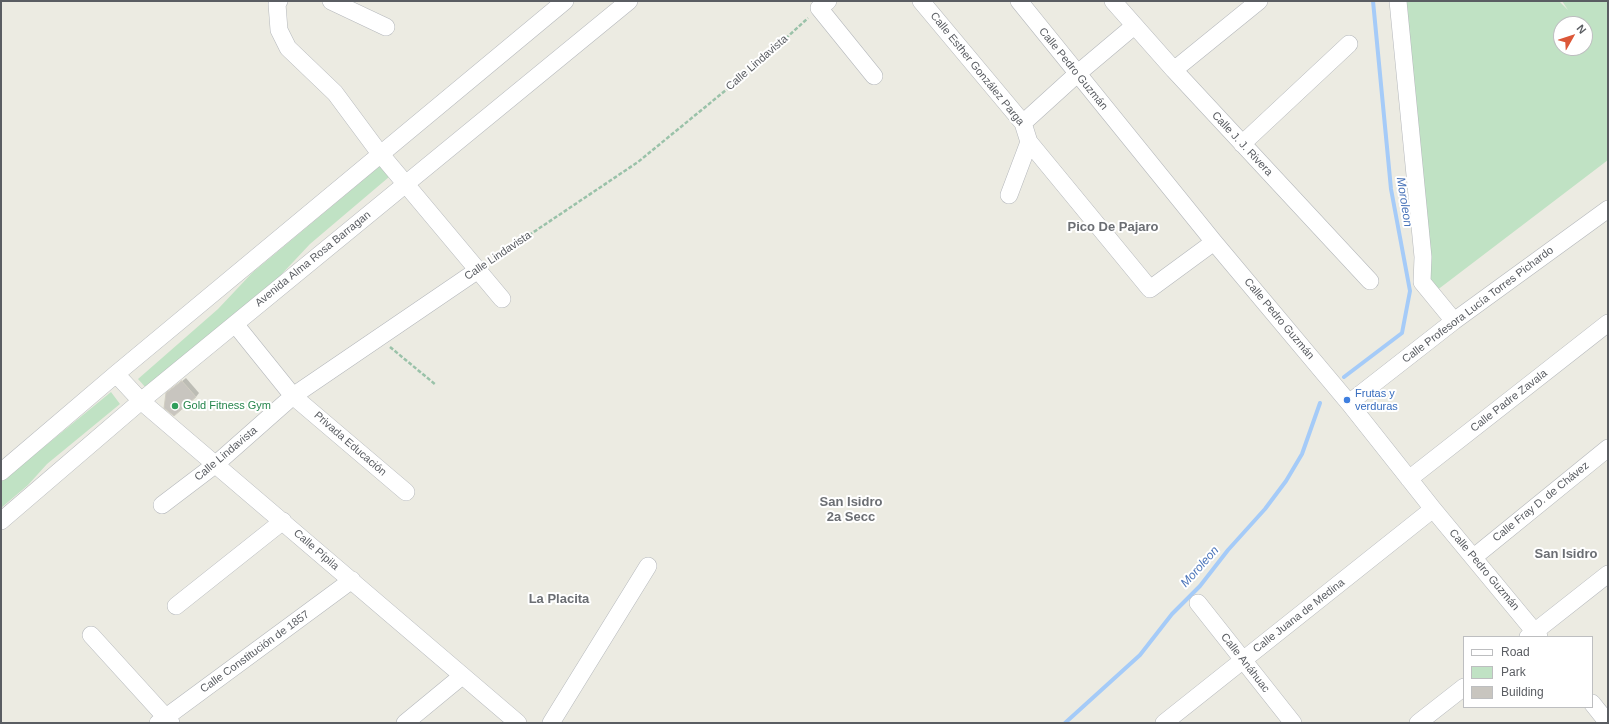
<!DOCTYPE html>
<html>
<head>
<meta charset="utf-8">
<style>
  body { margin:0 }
  #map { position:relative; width:1609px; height:724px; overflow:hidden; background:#ecebe2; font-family:Arial,sans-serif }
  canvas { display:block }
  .frame { position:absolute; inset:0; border:2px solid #5a5d62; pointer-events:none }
  .legend { position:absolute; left:1463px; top:636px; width:130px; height:72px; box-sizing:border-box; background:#fff; border:1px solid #bdbec0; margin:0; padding:5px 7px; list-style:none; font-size:12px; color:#5a5d62 }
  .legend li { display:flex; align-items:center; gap:8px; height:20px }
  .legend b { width:20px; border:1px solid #bdbec0 }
  .north { position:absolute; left:1553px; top:16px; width:40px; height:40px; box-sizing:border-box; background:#fff; border:1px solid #bdbec0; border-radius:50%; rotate:51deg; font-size:11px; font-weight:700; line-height:16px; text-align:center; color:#5a5d62 }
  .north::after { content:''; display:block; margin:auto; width:14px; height:18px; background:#dc5738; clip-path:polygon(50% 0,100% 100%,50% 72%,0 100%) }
</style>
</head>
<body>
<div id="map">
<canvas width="1609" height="724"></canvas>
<div class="frame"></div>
<ul class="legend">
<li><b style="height:5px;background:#fff"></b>Road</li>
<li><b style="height:11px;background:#c0e2c4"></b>Park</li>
<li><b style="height:11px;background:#c8c5bf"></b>Building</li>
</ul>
<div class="north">N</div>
</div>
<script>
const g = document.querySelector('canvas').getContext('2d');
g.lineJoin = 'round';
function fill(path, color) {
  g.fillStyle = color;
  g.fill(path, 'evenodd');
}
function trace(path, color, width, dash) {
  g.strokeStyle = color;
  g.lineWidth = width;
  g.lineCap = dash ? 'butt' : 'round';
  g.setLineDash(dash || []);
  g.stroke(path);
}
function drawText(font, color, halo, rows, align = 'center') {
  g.font = font + ' Arial,sans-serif';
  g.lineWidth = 4;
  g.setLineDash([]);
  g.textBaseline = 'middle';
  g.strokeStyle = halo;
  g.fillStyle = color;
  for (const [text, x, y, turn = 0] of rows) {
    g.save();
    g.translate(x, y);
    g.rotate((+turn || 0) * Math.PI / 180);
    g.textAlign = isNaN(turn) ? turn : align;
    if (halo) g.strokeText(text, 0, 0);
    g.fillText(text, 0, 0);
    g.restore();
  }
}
const green = new Path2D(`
  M1398 1H1559L1568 10 1562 1H1608V160L1432 294ZM1561 24H1585V48H1561Z
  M380 166 389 177 310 244 279 277 147 389 138 379 218 309 252 273Z
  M111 392 120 404 47 464 28 485 1 508V482Z`);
const shadow = new Path2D(`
  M186 378 199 393 196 397 171 390Z`);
const stream = new Path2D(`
  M1344 377 1402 333 1410 291 1391 189 1373 1
  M1065 723 1140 655 1172 614 1200 586 1228 550 1265 509 1286 481 1302 454 1320 403`);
const building = new Path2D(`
  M182 381 196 397 174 416 164 408 166 393Z`);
const path = new Path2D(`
  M489 262 638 162 759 63 808 18
  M390 347 436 385`);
const minor = new Path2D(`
  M279 1 277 4 279 30 288 48 335 93 378 151 502 299
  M331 1 386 27
  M828 1 819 8 874 76
  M921 1 1023 123 1029 142 1150 289 1214 242
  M1019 1 1214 242 1349 403 1433 509 1539 637
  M1113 1 1174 70 1370 281
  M1398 1 1423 257 1422 282 1454 321
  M1174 70 1259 1
  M1023 123 1077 74 1134 26
  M1242 144 1349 44
  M1009 195 1029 142
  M235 324 293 396 406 492
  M116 374 141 401 518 723
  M1349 403 1454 321 1608 209
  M1 472 116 374 565 1
  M1409 479 1608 323
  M162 505 216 464 293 396 478 270
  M1 521 141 401 629 1
  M1474 557 1608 448
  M1198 603 1293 723
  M176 606 283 521
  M91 635 171 723
  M1528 637 1608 574
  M1592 703 1608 723
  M158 723 352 580
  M405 723 462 676
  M551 723 648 566
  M1164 723 1433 509
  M1418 723 1464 687`);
const markers = [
  [1347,400,4,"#3f7fe0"],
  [175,406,4,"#2e9e5b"]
];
const streetNames = [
  ["Calle Lindavista",757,63,-41],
  ["Calle Esther González Parga",977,69,51],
  ["Calle Pedro Guzmán",1073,69,51],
  ["Calle J. J. Rivera",1242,144,47],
  ["Calle Lindavista",498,256,-34],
  ["Avenida Alma Rosa Barragan",313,259,-39],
  ["Calle Profesora Lucía Torres Pichardo",1478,305,-37],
  ["Calle Pedro Guzmán",1279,319,50],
  ["Calle Padre Zavala",1509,401,-38],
  ["Privada Educación",350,444,41],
  ["Calle Lindavista",226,454,-40],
  ["Calle Fray D. de Chávez",1541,502,-39],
  ["Calle Pípila",316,550,41],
  ["Calle Pedro Guzmán",1484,570,50],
  ["Calle Juana de Medina",1299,616,-38],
  ["Calle Constitución de 1857",255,652,-36],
  ["Calle Anáhuac",1245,663,52]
];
const shopNames = [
  ["Frutas y",1355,394],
  ["verduras",1355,407]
];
const leisureNames = [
  ["Gold Fitness Gym",183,406]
];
const waterNames = [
  ["Moroleon",1404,202,81],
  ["Moroleon",1200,567,-48]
];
const quarterNames = [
  ["Pico De Pajaro",1113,227],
  ["San Isidro",851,502],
  ["2a Secc",851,517],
  ["San Isidro",1566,554],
  ["La Placita",559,599]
];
fill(green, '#c0e2c4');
fill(shadow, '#0003');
trace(stream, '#a5cbf8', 4);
fill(building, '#c8c5bf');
trace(building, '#d0cdc1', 1);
trace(minor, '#b4b7bb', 18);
trace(path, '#9ac2a9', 2.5, [4, 2]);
trace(minor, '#fff', 17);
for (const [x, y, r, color] of markers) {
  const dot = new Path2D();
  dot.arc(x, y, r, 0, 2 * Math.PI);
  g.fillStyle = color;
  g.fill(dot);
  trace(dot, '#fff', 1.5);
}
drawText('11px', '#5a5d62', '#fff', streetNames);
drawText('11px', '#366cbe', '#fff', shopNames, 'left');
drawText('11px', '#27864d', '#fff', leisureNames, 'left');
drawText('italic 12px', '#4a74b9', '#fff', waterNames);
drawText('bold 13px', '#6b6e73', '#fff', quarterNames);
</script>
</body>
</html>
